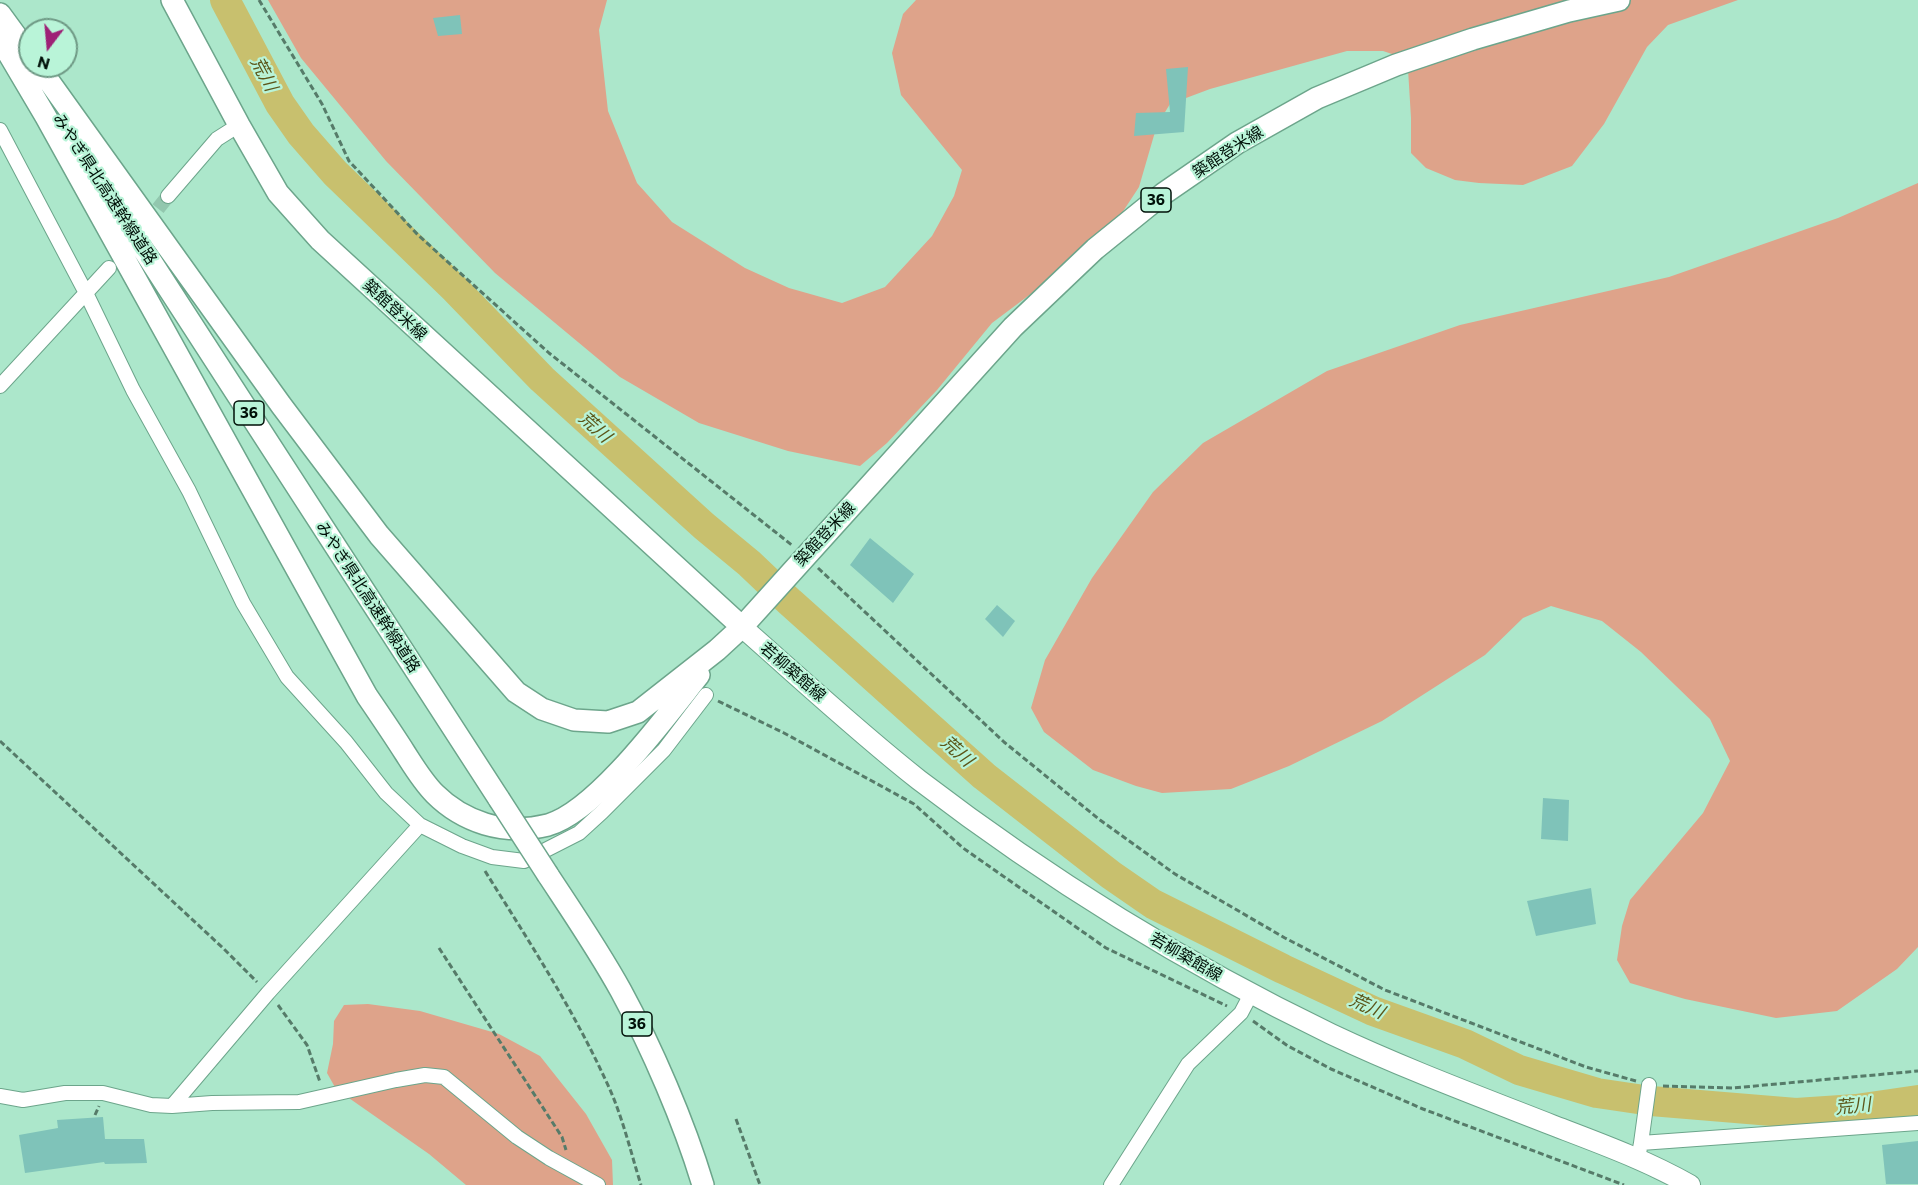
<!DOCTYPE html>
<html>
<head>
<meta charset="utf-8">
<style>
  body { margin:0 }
  #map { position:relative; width:1918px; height:1185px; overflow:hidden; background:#ace7cb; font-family:Commissioner,sans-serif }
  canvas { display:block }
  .north { position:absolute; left:18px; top:18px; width:60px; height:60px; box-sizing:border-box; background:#b9f4d8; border:2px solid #6f9985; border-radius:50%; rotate:196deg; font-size:16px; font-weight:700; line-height:24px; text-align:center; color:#001008 }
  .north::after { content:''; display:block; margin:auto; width:21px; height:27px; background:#9e2176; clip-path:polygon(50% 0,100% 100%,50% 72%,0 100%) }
</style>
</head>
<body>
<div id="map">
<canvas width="1918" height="1185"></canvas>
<div class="north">N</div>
</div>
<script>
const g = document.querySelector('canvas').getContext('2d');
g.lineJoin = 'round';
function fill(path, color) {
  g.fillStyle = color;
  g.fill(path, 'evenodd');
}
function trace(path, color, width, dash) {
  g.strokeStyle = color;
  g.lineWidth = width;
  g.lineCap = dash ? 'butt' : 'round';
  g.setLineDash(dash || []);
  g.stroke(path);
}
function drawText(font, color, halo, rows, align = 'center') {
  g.font = font + ' Commissioner,"Noto Sans JP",sans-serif';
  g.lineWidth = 4.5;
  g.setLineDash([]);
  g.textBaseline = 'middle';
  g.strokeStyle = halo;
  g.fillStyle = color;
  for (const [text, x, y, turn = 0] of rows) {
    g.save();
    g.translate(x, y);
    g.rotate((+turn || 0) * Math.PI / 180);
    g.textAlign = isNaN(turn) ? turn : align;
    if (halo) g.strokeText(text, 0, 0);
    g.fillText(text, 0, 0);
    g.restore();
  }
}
const green = new Path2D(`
  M268 0H607L599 30 608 111 637 183 672 222 745 268 789 288 842 303 885 287 932 236 954 196 962 170 901 95 892 53 903 14 916 0H1738L1668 25 1647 47 1604 124 1572 166 1523 185 1479 183 1455 180 1426 168 1411 153V118L1408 69 1398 56 1383 51H1347L1210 89 1170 104 1157 125 1139 187 1120 216 1032 293 992 323 937 390 887 443 860 466 788 451 699 423 620 377 495 273 386 161 301 58Z
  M1918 183V947L1897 969 1837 1011 1776 1018 1685 999 1630 983 1617 960 1622 926 1630 900 1703 813 1730 761 1710 719 1641 652 1602 621 1551 606 1523 618 1485 655 1382 721 1289 766 1231 789 1162 793 1136 786 1093 770 1044 732 1031 708 1045 660 1092 578 1153 492 1203 443 1327 371 1460 325 1669 277 1838 218Z
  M368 1004 420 1011 499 1034 540 1056 586 1114 612 1160 613 1185H466L429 1154 336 1089 327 1073 333 1044 334 1021 344 1005Z`);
const river = new Path2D(`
  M225 0 280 104 301 134 335 173 455 289 542 379 704 526 750 564 790 602 984 776 1111 875 1153 904 1283 969 1373 1011 1465 1044 1519 1070 1597 1093 1651 1101 1796 1113 1856 1109 1918 1100`);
const building = new Path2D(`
  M460 15 462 34 438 36 433 18Z
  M1188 67 1184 132 1134 136 1136 113 1170 112 1166 69Z
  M870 538 914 574 893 603 850 565Z
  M997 605 1015 621 1003 637 985 619Z
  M1543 798 1569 800 1568 841 1541 839Z
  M1591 888 1596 924 1536 936 1527 901Z
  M103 1117 105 1139H144L147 1163 105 1164 104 1162 25 1173 19 1135 58 1128 57 1120Z
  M1918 1141V1184H1886L1882 1145Z`);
const minorTunnel = new Path2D(`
  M145 225 168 196`);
const path = new Path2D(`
  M259 0 322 104 349 161 418 235 549 353 793 546
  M818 568 1004 742 1100 820 1175 874 1285 938 1385 990 1586 1067 1636 1081
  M718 701 784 733 914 804 963 848 1106 948 1227 1006
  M0 741 224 949 257 982
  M485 871C528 940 572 1007 606 1081 622 1114 630 1150 641 1185
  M439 948 562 1137 566 1150
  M278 1005 307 1045 320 1082
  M1253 1021 1288 1046 1331 1069 1423 1109 1624 1185
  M1663 1086 1733 1088 1918 1071
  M95 1115 99 1106
  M736 1119 760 1185`);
const minor = new Path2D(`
  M0 130 86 293 133 390 189 491 243 603 287 677 346 742 386 793 420 825 462 846 492 857 524 861 579 833 602 812 664 750 706 695
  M168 196 217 139 239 125
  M0 386 109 268
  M0 1096 23 1100 65 1093H103L151 1105 172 1106 212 1103 299 1102 396 1080 425 1075 444 1077 517 1137 549 1158 598 1185
  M172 1106 268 993 420 825
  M1641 1143 1649 1085
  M1638 1158 1641 1143 1918 1123
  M1111 1185 1188 1064 1241 1013 1251 994`);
const secondary = new Path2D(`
  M742 627C800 678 858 732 919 780 1047 878 1186 964 1331 1034 1403 1068 1478 1096 1552 1125 1599 1143 1646 1160 1690 1185`);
const primary = new Path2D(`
  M172 0 239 125 278 193 320 240 742 627
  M0 14 30 55
  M0 39 46 117 367 696C380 715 393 734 405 753 414 767 423 782 435 794 449 808 466 818 485 824 505 830 528 830 548 825 597 811 667 715 699 675
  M38 66 281 405 379 535 516 692 542 709 574 720 608 722 638 712 717 650 742 627 1013 327 1095 249 1163 194 1237 143 1317 98 1396 65 1473 39 1569 11 1619 0
  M77 147 499 799
  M548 875C573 913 599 951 621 991 652 1048 684 1122 703 1185`);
const primaryBridge = new Path2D(`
  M499 799 548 875`);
const shields = [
  [1156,200,30],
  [249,413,30],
  [637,1024,30]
];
const shieldNames = [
  ["36",1156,200],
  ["36",249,413],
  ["36",637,1024]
];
const streetNames = [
  ["築館登米線",1228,152,-33],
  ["みやぎ県北高速幹線道路",105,189,57],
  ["築館登米線",395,310,43],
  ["築館登米線",825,534,-47],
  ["みやぎ県北高速幹線道路",368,597,57],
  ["若柳築館線",793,672,41],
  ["若柳築館線",1186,957,30]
];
const waterNames = [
  ["荒川",264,74,62],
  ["荒川",595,427,42],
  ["荒川",957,751,42],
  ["荒川",1367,1006,24],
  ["荒川",1853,1106,-6]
];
fill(green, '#dea38a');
trace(river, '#c8c06e', 30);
fill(building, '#7fc3b9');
trace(minorTunnel, '#92c7ae', 14, [14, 7]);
trace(minor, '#6ca58b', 16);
trace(secondary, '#6ca58b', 22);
trace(primary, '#6ca58b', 24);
trace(path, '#567b69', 3, [6, 3]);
trace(minor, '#fff', 14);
trace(secondary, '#fff', 20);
trace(primary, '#fff', 21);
trace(primaryBridge, '#6ca58b', 24, []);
trace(primaryBridge, '#fff', 21);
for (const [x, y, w] of shields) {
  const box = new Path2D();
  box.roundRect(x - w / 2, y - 12, w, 24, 4.5);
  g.fillStyle = '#b9f4d8';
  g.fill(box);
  trace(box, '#001008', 1.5);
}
drawText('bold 15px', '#001008', null, shieldNames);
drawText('16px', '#001008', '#b9f4d8', streetNames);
drawText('italic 18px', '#5c5619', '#b9f4d8', waterNames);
</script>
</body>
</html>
